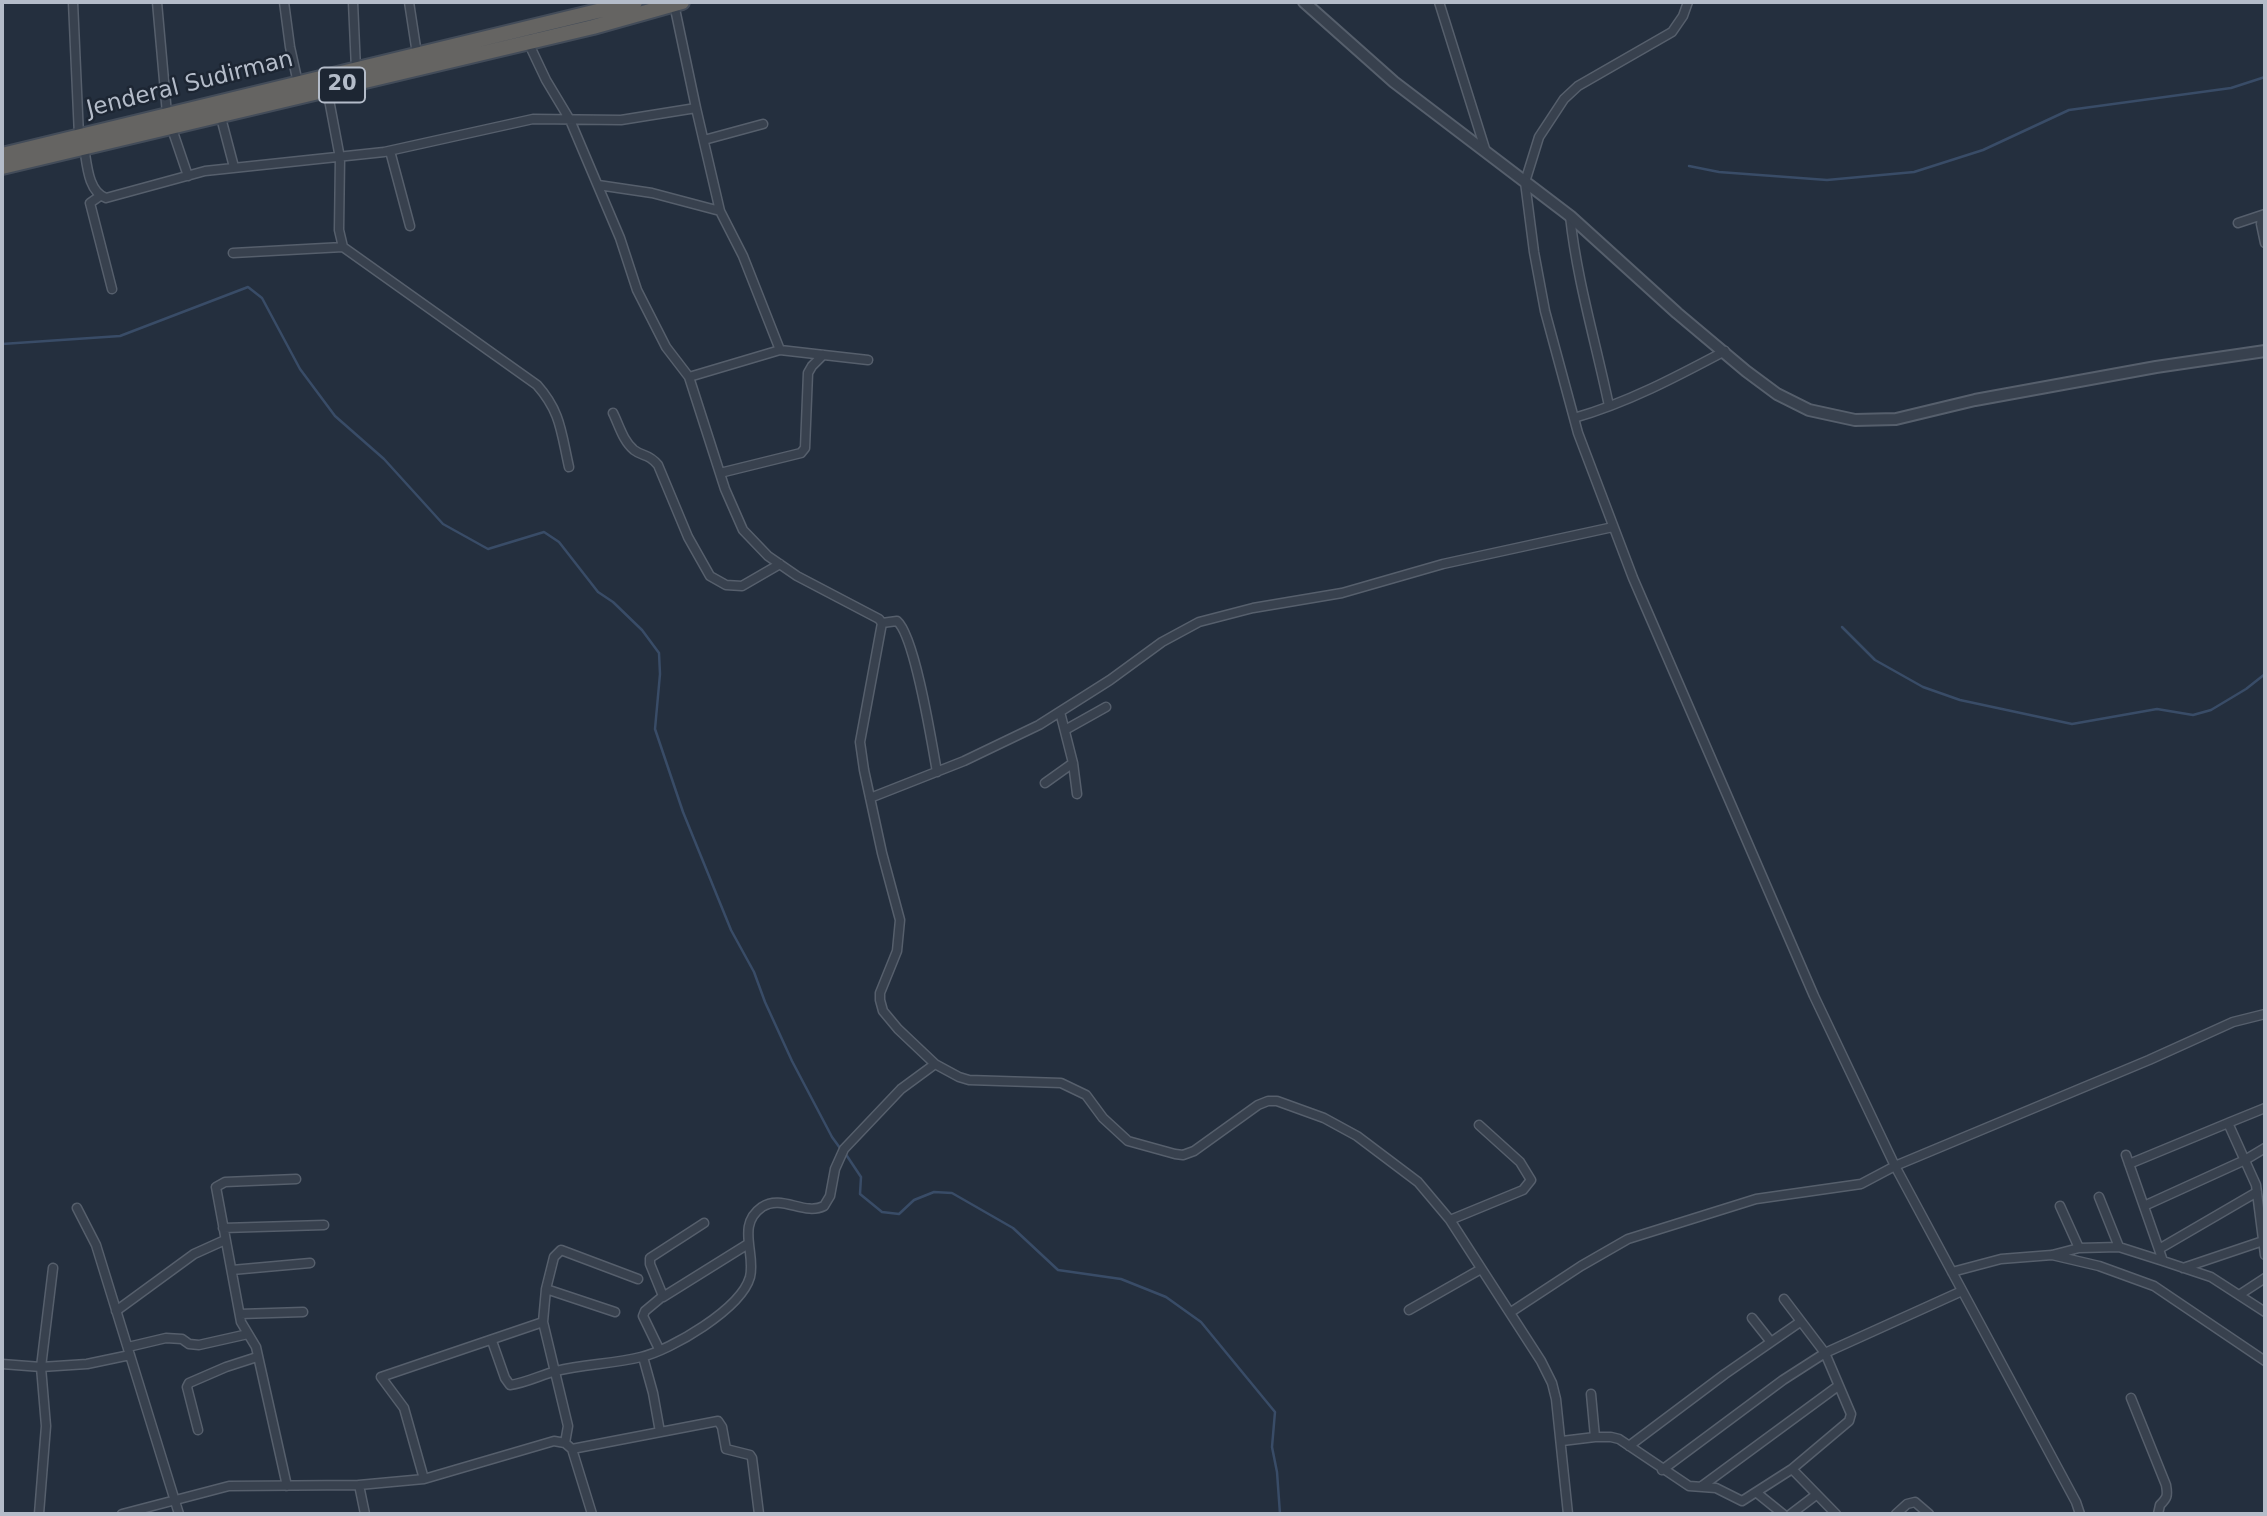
<!DOCTYPE html>
<html>
<head>
<meta charset="utf-8">
<style>
  body { margin:0 }
  #map { position:relative; width:2267px; height:1516px; overflow:hidden; background:#242f3e; font-family:"DejaVu Sans",sans-serif }
  canvas { display:block }
  .frame { position:absolute; inset:0; border:4px solid #b4bcc9; pointer-events:none }
</style>
</head>
<body>
<div id="map">
<canvas width="2267" height="1516"></canvas>
<div class="frame"></div>
</div>
<script>
const g = document.querySelector('canvas').getContext('2d');
g.lineJoin = 'round';
function trace(path, color, width, dash) {
  g.strokeStyle = color;
  g.lineWidth = width;
  g.lineCap = dash ? 'butt' : 'round';
  g.setLineDash(dash || []);
  g.stroke(path);
}
function drawText(font, color, halo, rows, align = 'center') {
  g.font = font + ' "DejaVu Sans",sans-serif';
  g.lineWidth = 5;
  g.setLineDash([]);
  g.textBaseline = 'middle';
  g.strokeStyle = halo;
  g.fillStyle = color;
  for (const [text, x, y, turn = 0] of rows) {
    g.save();
    g.translate(x, y);
    g.rotate((+turn || 0) * Math.PI / 180);
    g.textAlign = isNaN(turn) ? turn : align;
    if (halo) g.strokeText(text, 0, 0);
    g.fillText(text, 0, 0);
    g.restore();
  }
}
const stream = new Path2D(`
  M1689 166 1719 172 1827 180 1914 172 1983 150 2069 110 2231 88 2265 77
  M2 344 120 336 248 287 262 298 300 369 335 416 384 459 443 524 488 549 544 532 559 542 598 592 613 602 642 630 659 653 660 674 655 729 683 812 731 930 754 972 765 1002 792 1061 832 1137 840 1148
  M1842 627 1875 660 1923 687 1960 700 2072 724 2157 709 2193 715 2211 710 2246 689 2265 674
  M845 1153 861 1177 860 1194 882 1212 899 1214 914 1200 934 1192 952 1193 1013 1228 1058 1270 1121 1279 1166 1297 1201 1322 1275 1412 1272 1447 1277 1472 1280 1514`);
const minor = new Path2D(`
  M73 2 79 136
  M157 2 167 114
  M284 2 290 47 298 83
  M353 2 356 69
  M409 2 417 54
  M1439 2 1486 152
  M1688 2 1683 16 1672 32 1578 86 1564 99 1539 137 1525 182 1534 252 1545 311 1578 433 1633 578 1814 996 1895 1166 2076 1502 2080 1514
  M674 4 696 108
  M528 42 546 80 570 120 620 238 637 290 666 347 689 377 725 489 743 530 768 556 797 576 879 619 882 623 860 742 864 770 882 853 900 920 897 951 880 993V1000L883 1011 898 1029 935 1064 959 1077 969 1080 1061 1083 1086 1095 1103 1118 1128 1141 1175 1154 1183 1155 1194 1151 1258 1105 1268 1101H1277L1324 1118 1357 1136 1418 1182 1450 1220 1541 1361 1552 1383 1556 1399 1568 1514
  M327 89 340 158 339 230 343 247 537 385C561 412 561 432 569 467
  M220 114 234 167
  M171 126 188 176
  M704 140 763 124
  M84 147C87 164 88 192 106 198L205 171 384 152 533 119 621 120 696 108 720 211 743 256 780 350
  M390 151 410 226
  M598 185 652 193 720 211
  M100 196 90 203 112 289
  M1570 216C1577 281 1596 343 1609 406
  M2262 217 2261 224 2265 243
  M2238 223 2265 214
  M233 253 343 247
  M689 377 780 350 868 360
  M613 413C619 425 623 441 634 450 643 457 648 453 658 465L688 537 710 576 726 585 742 586 780 564
  M1574 418C1627 403 1676 377 1725 351
  M720 473 801 453 805 448 808 373 812 366 823 355
  M882 623 897 621C915 636 932 744 937 772
  M1060 712 1073 763 1077 794
  M1065 730 1106 707
  M1045 783 1073 763
  M870 798 964 761 1039 725 1110 680 1162 642 1199 622 1253 608 1342 593 1443 564 1613 527
  M2265 1108 2228 1123 2256 1185 2265 1255
  M2129 1164 2233 1121
  M2144 1206 2245 1160 2265 1148
  M77 1208 96 1245 179 1514
  M1450 1220 1523 1190 1531 1180 1520 1162 1479 1125
  M223 1228 324 1225
  M2119 1247 2163 1261 2126 1155
  M2079 1248 2119 1247 2099 1197
  M2159 1249 2257 1192
  M2052 1255 2099 1266 2154 1286 2265 1361
  M2163 1261 2211 1277 2265 1312
  M2183 1268 2263 1241
  M232 1270 310 1263
  M1952 1272 2001 1259 2052 1255 2079 1248 2060 1206
  M546 1289 615 1312
  M2239 1295 2265 1278
  M663 1297 748 1244
  M1784 1299 1825 1353 1851 1414 1849 1421 1792 1469
  M1409 1310 1481 1269
  M116 1311 194 1254 225 1240
  M1511 1312 1581 1266 1628 1239 1756 1199 1861 1184 1895 1166 2149 1060 2233 1022 2265 1014
  M240 1314 303 1312
  M1752 1318 1771 1342
  M492 1341 505 1378 510 1385C526 1383 541 1375 556 1371 584 1364 613 1364 641 1357 671 1350 741 1309 750 1277 756 1253 736 1225 762 1207 782 1194 804 1216 824 1206L830 1196 835 1169 844 1149 901 1089 935 1064
  M128 1347 166 1338 182 1339 189 1344 199 1345 248 1334
  M659 1349 643 1316 645 1311 663 1296 650 1264V1258L704 1223
  M643 1357 653 1393 660 1432
  M2 1364 41 1367 87 1364 130 1355
  M1591 1394 1595 1437
  M2131 1398 2166 1485C2168 1496 2167 1498 2160 1505L2158 1514
  M198 1430 187 1387 189 1383 226 1367 257 1357
  M1562 1441 1595 1437H1611L1619 1439 1689 1486 1716 1488 1742 1501 1792 1469 1836 1514
  M565 1443 568 1426 543 1322 546 1289 554 1257 561 1250 638 1279
  M1629 1446 1725 1374 1800 1322
  M572 1449 718 1421 722 1427 726 1449 750 1455 752 1458 759 1514
  M1662 1470 1783 1380 1825 1353 1962 1291
  M424 1479 404 1408 381 1377 543 1322
  M359 1485 365 1514
  M287 1486 256 1347 241 1322 216 1187 225 1182 296 1179
  M1702 1486 1838 1386
  M1757 1493 1783 1514
  M39 1514 46 1426 41 1367 53 1268
  M122 1514 229 1486 359 1485 424 1479 554 1441 565 1443 572 1449 592 1514
  M1791 1514 1816 1495
  M1896 1514 1907 1504 1915 1502 1929 1514`);
const tertiary = new Path2D(`
  M1304 2 1394 82 1570 216 1677 313 1746 371 1777 394 1809 410 1855 420 1896 419 1975 400 2156 367 2265 351`);
const trunk = new Path2D(`
  M2 155 635 2
  M2 167 593 27 682 2`);
const shields = [
  [342,85,46]
];
const shieldNames = [
  ["20",342,85]
];
const streetNames = [
  ["Jenderal Sudirman",190,85,-14]
];
trace(stream, '#394c67', 2.5);
trace(minor, '#565f6c', 11);
trace(tertiary, '#565f6c', 14);
trace(trunk, '#434c59', 18);
trace(minor, '#38414e', 8);
trace(tertiary, '#38414e', 10);
trace(trunk, '#656462', 14);
for (const [x, y, w] of shields) {
  const box = new Path2D();
  box.roundRect(x - w / 2, y - 17.5, w, 35, 5);
  g.fillStyle = '#1d2633';
  g.fill(box);
  trace(box, '#b4bcc9', 2);
}
drawText('bold 21px', '#b4bcc9', null, shieldNames);
drawText('23px', '#b4bcc9', '#1d2633', streetNames);
</script>
</body>
</html>
